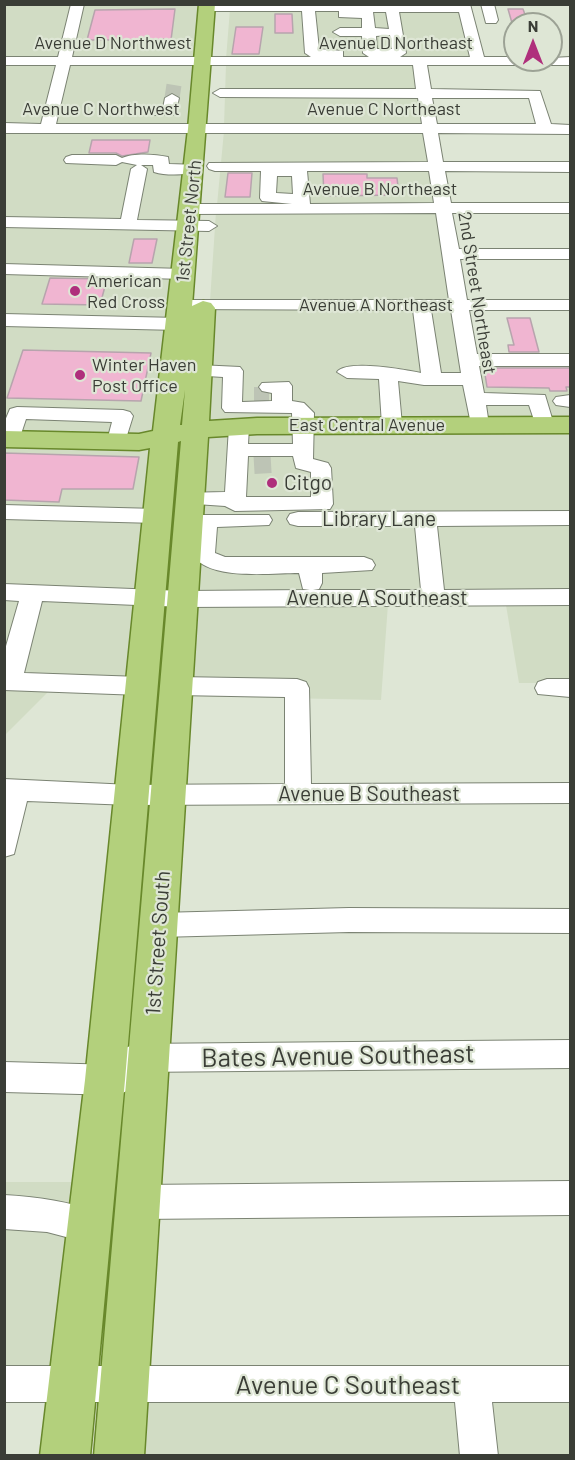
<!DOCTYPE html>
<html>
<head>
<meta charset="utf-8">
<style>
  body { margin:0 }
  #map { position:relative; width:575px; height:1460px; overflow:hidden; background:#dee6d5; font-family:Barlow,sans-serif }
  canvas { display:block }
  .frame { position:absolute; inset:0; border:6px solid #3a3d36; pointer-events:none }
  .north { position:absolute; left:503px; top:12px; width:60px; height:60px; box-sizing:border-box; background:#dee6d5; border:2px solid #9ca295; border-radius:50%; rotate:0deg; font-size:16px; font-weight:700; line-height:24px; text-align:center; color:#3a3d36 }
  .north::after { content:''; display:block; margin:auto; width:21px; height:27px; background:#af2f7c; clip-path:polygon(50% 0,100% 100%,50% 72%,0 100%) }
</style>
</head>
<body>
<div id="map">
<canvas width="575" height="1460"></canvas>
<div class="frame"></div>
<div class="north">N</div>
</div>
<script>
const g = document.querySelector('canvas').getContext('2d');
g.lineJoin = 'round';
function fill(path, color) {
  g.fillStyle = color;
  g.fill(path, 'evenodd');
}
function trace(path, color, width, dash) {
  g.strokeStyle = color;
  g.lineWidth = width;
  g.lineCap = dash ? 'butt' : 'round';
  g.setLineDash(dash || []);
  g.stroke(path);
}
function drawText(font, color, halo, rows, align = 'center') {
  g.font = font + ' Barlow,sans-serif';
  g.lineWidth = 4.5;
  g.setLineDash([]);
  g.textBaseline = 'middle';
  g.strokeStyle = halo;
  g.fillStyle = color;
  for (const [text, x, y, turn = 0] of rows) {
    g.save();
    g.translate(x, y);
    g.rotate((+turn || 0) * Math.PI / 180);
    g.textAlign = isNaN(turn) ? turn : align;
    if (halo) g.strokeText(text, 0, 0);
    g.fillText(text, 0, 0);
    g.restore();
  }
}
const built = new Path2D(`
  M5 5H73L59 59H5Z
  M83 5H202L197 59H70Z
  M230 9 460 10 472 59H226Z
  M5 64H58L42 125H5Z
  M68 64H196L193 126 53 125Z
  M226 64H414L425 126H224Z
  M5 131H192L183 223 5 218Z
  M224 131H426L437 205H217Z
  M438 211 452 301H210L216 212Z
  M5 225 182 230 173 319 5 316Z
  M209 309H453L471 419 203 424Z
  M5 325 172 328 153 435 5 433Z
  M570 364V419H486L476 365Z
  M413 430H570V590L193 592 202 435Z
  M5 444 156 445 142 590 5 586Z
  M5 599 140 604 131 694 48 692 5 735Z
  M388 604 381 700 185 696 192 605Z
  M502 604H570V683H519L506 605Z
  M5 1182H81L60 1368 5 1367Z
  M137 1402H570V1455L134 1456Z`);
const building = new Path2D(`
  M175 9 171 40 162 39 161 44H146V40H87L95 10Z
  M508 9H523L528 23H512Z
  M275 14H292L293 33H275Z
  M236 27H263L259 54H232Z
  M92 140H150L148 152 122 156 116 153H89Z
  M228 173H252L250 197H225Z
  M323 174H367V178H397L399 195 324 196Z
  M134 239H157L152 263H129Z
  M50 278 107 279 100 305 42 304Z
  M507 318H530L539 352H509L508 345H514Z
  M23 350 151 353 141 401 7 398Z
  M484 368H570V387H566L567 391H550L549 388 487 387Z
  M4 453 139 457 133 489H62L59 502 4 500Z`);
const minorTunnelFar1 = new Path2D(`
  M172 98 174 85`);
const minorTunnel = new Path2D(`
  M254 397H269
  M254 464 271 463`);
const minor = new Path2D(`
  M71 4H84L72 57H311L305 53 302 11H206L201 10V4H470L484 57H515V60L570 57V65H427L431 89 540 91 551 124 570 125V134L438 133 443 162H570V172L445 171 451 203H570V213H452L459 249H570V259H460L467 300H570V310H469L477 354H570V366H479L484 393 545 395 554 425 551 429H537L529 405H486L489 425 486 429H472L463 385H424L398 381 402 425 399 429H385L382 425 379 379 347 378 337 372C347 359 406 370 421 373L413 310 175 309 172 305 181 300H449L436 213 190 214 182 209 190 204H292L262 201 260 198 261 171H215L209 169 207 166 209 163 428 162 423 133H4V123L41 124 56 65H4V57H58ZM315 11H339V17L362 18V28H340L333 32 340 36H362L363 53 369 57H343V51L319 49ZM373 12H386L389 29 375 28ZM399 12H459L470 57H400L406 53ZM390 35 392 49H377L376 36ZM70 65H413L416 89H220L213 93 220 97 418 98 422 124H56ZM432 98H529L536 124H437ZM307 171H429L434 203 310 204ZM277 176H292L293 194 276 193ZM431 310H451L461 373H441Z
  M481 4H494L498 20 496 23H486Z
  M172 94 179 98 175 115H150L148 112 150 109 163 108 165 98Z
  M72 155H116L122 158C133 153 155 154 168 157L169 164 200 165 202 168 200 171C187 175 167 176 154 172L153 165H141L147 169 137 220 209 221 217 226 209 231 4 227V217L121 219 131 169 137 165 122 162 116 165 66 163 64 160 66 157Z
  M4 264 184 269 193 274 184 279 4 274Z
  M4 314 179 318 188 324 179 330 4 326Z
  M198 365 240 367 243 371 242 402 272 401V393L262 391 259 387 262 383 289 382 292 386V401L304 403 314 413 313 459 328 463 331 468 333 504 330 509 235 511 225 506 181 503 178 498 181 493 225 492 229 427 232 423H246L249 427 248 444H293L292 413 225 412 222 408 223 377 191 375 188 371 191 367ZM248 456H293L296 468 311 472V497H246Z
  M570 395V407L556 405 553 401 556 397Z
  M17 407 123 410 130 412 133 416 124 445H110L107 441 112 422 26 419 18 443 4 444V423L10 409Z
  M4 505 157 509 165 511 168 516 165 521 157 523 4 519Z
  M570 511V525L437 526 444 590 570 589V605L184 607 42 601 24 673 141 677 150 680 153 686 150 692 141 695 4 690V653L19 601 4 600V584L184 591 310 590 303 589 299 573C271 573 209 581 193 555L195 527 180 525 177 520 180 515H269L272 520 269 525 217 527 215 553 225 557H364L372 560 375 565 372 570 322 573V583L319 589 313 590H421L415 526H298L290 524 287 519 290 514 298 512Z
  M177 677 297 679 306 682 309 688 311 784 570 783V803L131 805 27 801 14 854 4 857V779L131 785 285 784V697L177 695 168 692 165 686 168 680Z
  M547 679H570V697L538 694 535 688 538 682Z
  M349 908 570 909V933L349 932 159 937 149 934 145 925 149 916 159 913Z
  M570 1040V1068L136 1072 129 1070 134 1080 129 1090 118 1095 4 1092V1062L118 1065 125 1068 120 1058 125 1048 136 1044Z
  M570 1181V1215L139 1219 127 1214 122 1202 127 1190 139 1185Z
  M4 1195C38 1197 70 1201 101 1214L106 1226 101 1238 89 1243 47 1232 4 1229Z
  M4 1366H570V1402H492L498 1456H460L455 1402H4Z`);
const major = new Path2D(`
  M199 4H215L192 306 203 301 211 303 215 308 209 421 257 418 570 417V433L257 434 208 437 144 1456H94L181 441 178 442 125 1080 90 1456H40L85 1080 150 448 139 450 4 447V431L139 434 153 431 188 129ZM185 390 182 425H180Z`);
const markers = [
  [75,291,6,"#af2f7c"],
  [80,375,6,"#af2f7c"],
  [272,483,6,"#af2f7c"]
];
const farStreetnames = [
  ["Avenue D Northwest",113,43],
  ["Avenue D Northeast",396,43],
  ["Avenue C Northwest",101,109],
  ["Avenue C Northeast",384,109],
  ["Avenue B Northeast",380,189],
  ["1st Street North",189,221,-84],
  ["2nd Street Northeast",477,293,81],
  ["Avenue A Northeast",376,305],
  ["East Central Avenue",367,425]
];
const farPoinames = [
  ["American",87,281],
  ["Red Cross",87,302],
  ["Winter Haven",92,365],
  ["Post Office",92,386]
];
const poiNames = [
  ["Citgo",284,483]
];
const streetNames = [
  ["Library Lane",379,519],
  ["Avenue A Southeast",377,598],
  ["Avenue B Southeast",369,794],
  ["1st Street South",158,943,-86]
];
const nearStreetnames = [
  ["Bates Avenue Southeast",338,1056,-1],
  ["Avenue C Southeast",348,1385]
];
fill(built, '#d1dcc4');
fill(building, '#f0b5d1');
trace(building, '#b7a4ad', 1.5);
trace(minorTunnelFar1, '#bdc4b5', 15, [15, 8]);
trace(minorTunnel, '#bdc4b5', 20, [20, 10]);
trace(minor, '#7b8373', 2);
trace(major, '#68882b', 3);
fill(minor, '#fff');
fill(major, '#b3d07c');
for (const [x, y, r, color] of markers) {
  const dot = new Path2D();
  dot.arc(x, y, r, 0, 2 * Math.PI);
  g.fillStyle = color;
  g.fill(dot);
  trace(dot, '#dee6d5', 2);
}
drawText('18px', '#3a3d36', '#dee6d5', farStreetnames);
drawText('18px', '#3a3d36', '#dee6d5', farPoinames, 'left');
drawText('21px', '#3a3d36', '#dee6d5', poiNames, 'left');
drawText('21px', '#3a3d36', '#dee6d5', streetNames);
drawText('26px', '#3a3d36', '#dee6d5', nearStreetnames);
</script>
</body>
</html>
